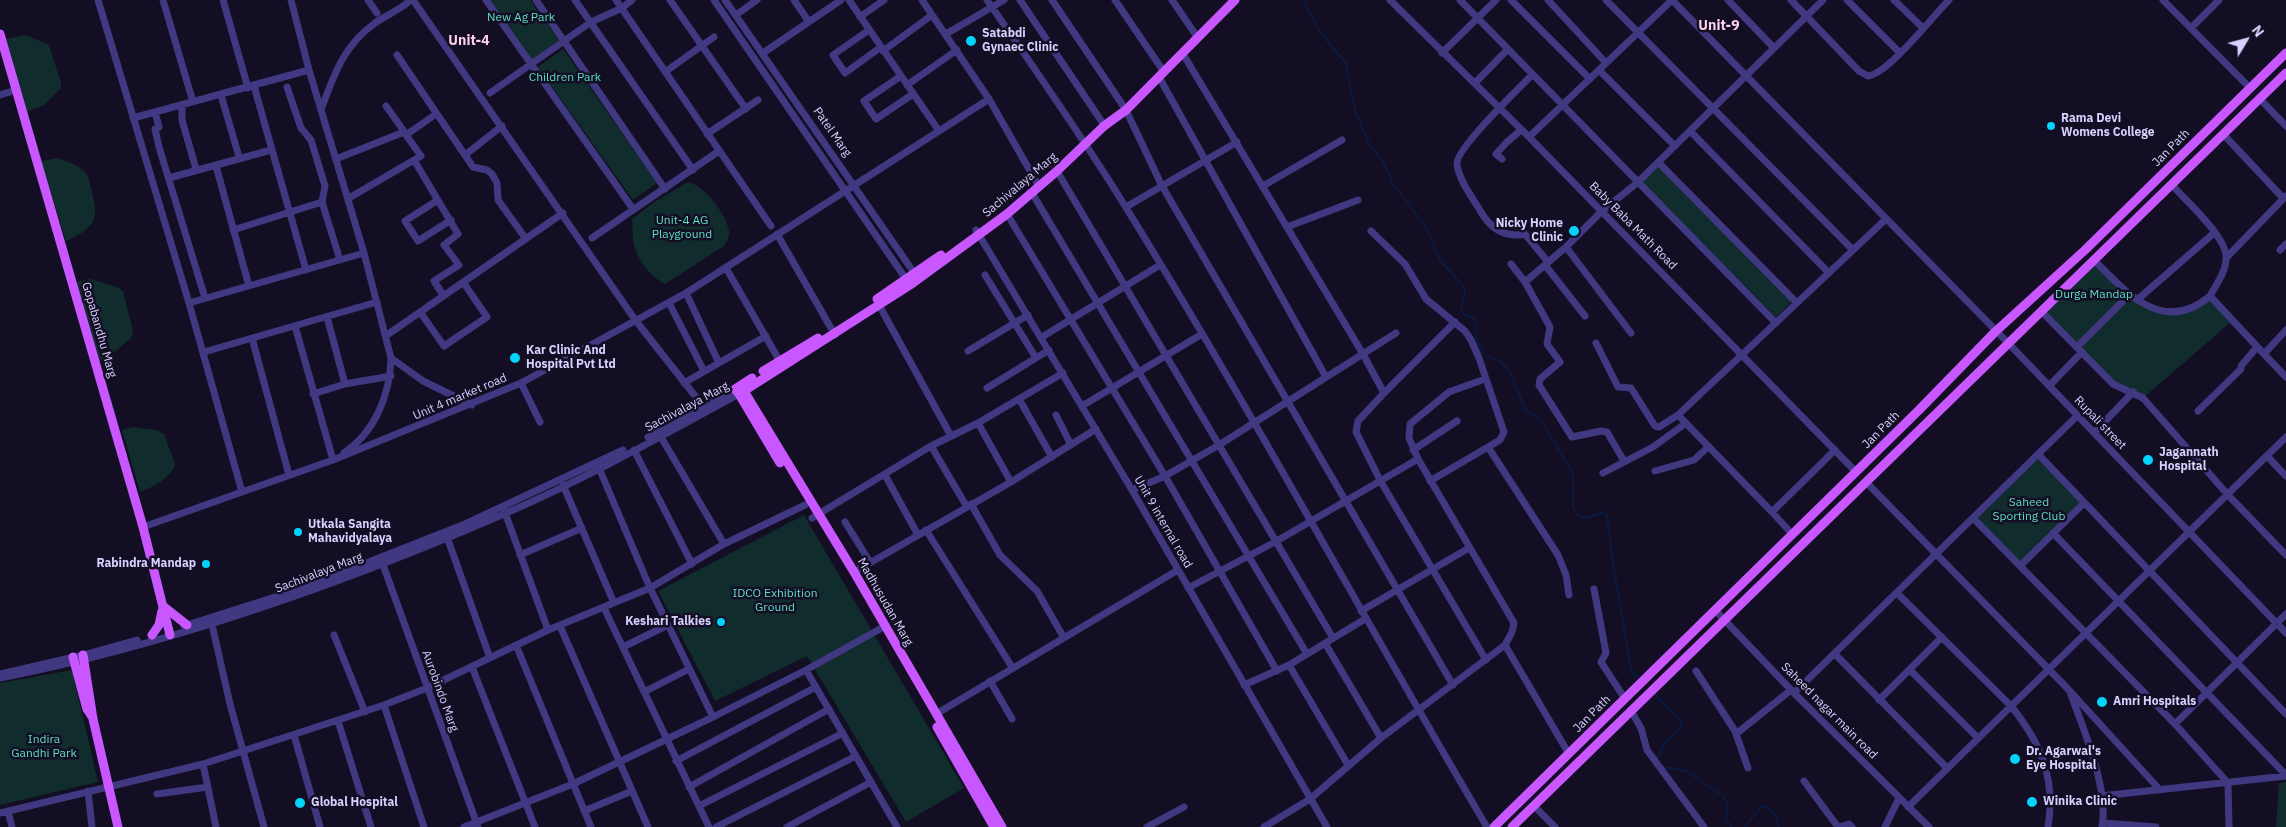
<!DOCTYPE html>
<html>
<head>
<meta charset="utf-8">
<style>
  body { margin:0 }
  #map { position:relative; width:2286px; height:827px; overflow:hidden; background:#130e23; font-family:"IBM Plex Sans",sans-serif }
  canvas { display:block }
  .north { position:absolute; left:2221px; top:15px; width:50px; height:50px; -webkit-text-stroke:4px #130e23; paint-order:stroke; rotate:53deg; font-size:14px; font-weight:700; line-height:20px; text-align:center; color:#d8d0ff }
  .north::after { content:''; display:block; margin:auto; width:18px; height:22px; background:#d8d0ff; clip-path:polygon(50% 0,100% 100%,50% 72%,0 100%) }
</style>
</head>
<body>
<div id="map">
<canvas width="2286" height="827"></canvas>
<div class="north">N</div>
</div>
<script>
const g = document.querySelector('canvas').getContext('2d');
g.lineJoin = 'round';
function fill(path, color) {
  g.fillStyle = color;
  g.fill(path, 'evenodd');
}
function trace(path, color, width, dash) {
  g.strokeStyle = color;
  g.lineWidth = width;
  g.lineCap = dash ? 'butt' : 'round';
  g.setLineDash(dash || []);
  g.stroke(path);
}
function drawText(font, color, halo, rows, align = 'center') {
  g.font = font + ' "IBM Plex Sans",sans-serif';
  g.lineWidth = 5;
  g.setLineDash([]);
  g.textBaseline = 'middle';
  g.strokeStyle = halo;
  g.fillStyle = color;
  for (const [text, x, y, turn = 0] of rows) {
    g.save();
    g.translate(x, y);
    g.rotate((+turn || 0) * Math.PI / 180);
    g.textAlign = isNaN(turn) ? turn : align;
    if (halo) g.strokeText(text, 0, 0);
    g.fillText(text, 0, 0);
    g.restore();
  }
}
const green = new Path2D(`
  M487 0H530L559 40 530 61Z
  M26 35 49 45 61 83V88L44 105 27 112 6 39Z
  M563 49 657 183 633 200 538 67Z
  M59 158C67 162 78 165 84 171 89 175 90 183 91 189 100 219 95 228 66 241L41 161Z
  M1658 166 1792 301 1776 317 1642 182Z
  M688 182C705 186 726 214 729 231 730 237 727 241 724 246L665 284C649 276 635 257 633 239 632 232 633 226 632 219L653 203Z
  M2094 261 2128 295 2077 345 2044 312Z
  M90 279 117 287 123 291 133 331 131 338 111 355 99 361 76 282Z
  M2129 296 2149 308 2179 313 2209 297 2231 322 2144 397 2114 383 2080 347Z
  M133 427 156 430 164 434 175 464C172 477 152 488 140 492L122 430Z
  M2038 459 2080 502 2019 562 1978 518Z
  M804 515 964 788 906 822 807 656 715 701 658 591Z
  M72 670 98 782 0 805V683Z
  M2286 782V827H2276L2279 783Z`);
const stream = new Path2D(`
  M1303 0 1319 31 1346 63 1355 110 1369 144 1383 161 1392 182 1426 227 1440 260 1464 287C1467 296 1459 305 1463 314L1472 317 1477 323 1476 336 1480 348 1487 357 1499 360 1510 372 1526 411 1540 418 1572 472C1576 486 1569 500 1576 514L1587 518 1604 512 1607 515 1614 570 1630 664 1633 673 1641 680
  M1653 692 1680 719 1682 726 1664 745 1657 759
  M1662 767 1686 771 1723 796 1728 806 1726 819 1732 827
  M1745 827 1761 807H1766L1775 814 1778 827`);
const minor = new Path2D(`
  M98 0 189 303 242 492 143 527
  M163 0 193 102
  M223 0 248 88
  M291 0 309 70 364 253 391 358C390 395 375 432 344 453
  M368 0 377 13
  M413 0 636 321 703 406
  M486 0 633 209
  M536 0 665 189
  M575 0 693 170
  M616 0 771 226
  M670 0 746 109
  M714 0 908 282
  M725 0 917 277
  M794 0 809 22
  M849 0 939 131
  M922 0 989 99 1037 183
  M987 0C1034 68 1082 136 1125 206 1251 409 1365 621 1487 827
  M1020 0 1102 122
  M1052 0 1126 110 1162 186 1453 685
  M1115 0 1164 72
  M1172 0 1198 38
  M1390 0 1529 137 1856 472
  M1460 0 1776 323
  M1511 0 1590 79
  M1548 0 1606 63
  M1606 0 1853 250
  M1672 0 2010 345 2286 633
  M1728 0 1774 48
  M1791 0 1859 71 1868 76C1889 73 1932 17 1949 0
  M1847 0 1900 53
  M1894 0 1923 28
  M2163 0 2250 88
  M736 15 757 0
  M860 17 884 0
  M2191 28 2219 0
  M869 30 833 55 845 73 881 47
  M946 34 1004 0
  M883 51 932 15
  M763 53 841 0
  M1442 53 1496 0
  M1183 54 1363 354 1384 393 1358 421 1356 432 1381 482 1486 660
  M397 55 473 167 487 170 492 174 497 183 498 200 526 239
  M1599 70 1675 146
  M665 72 714 37
  M1532 75C1519 88 1455 150 1457 164 1459 181 1473 198 1481 212 1491 229 1505 238 1525 234L1548 262
  M901 76 864 101 876 119 913 94
  M1159 77 1326 377
  M1475 83 1507 50
  M907 85 957 50
  M254 86 306 270
  M287 87 301 128 311 140 325 186 322 202 340 260
  M490 93 591 22 622 8 632 0
  M0 95 16 90
  M221 95 239 157
  M2260 99 2286 126
  M182 105V120L196 169
  M386 106 406 134
  M321 110C334 75 343 46 375 23 387 15 401 9 411 0
  M155 112 159 127 155 129 159 147 205 298
  M133 118 309 70
  M1690 131 1829 273
  M707 134 758 100
  M2224 135 2283 198
  M1529 137 1672 0
  M465 155 502 126
  M336 159 404 132
  M1502 159 1496 154 1507 142 1521 130
  M414 160 458 234 444 245 459 265 434 281 443 295
  M1658 162 1797 303
  M216 166 249 286
  M1057 171 1333 638
  M169 178 271 150
  M2172 185C2186 201 2226 236 2226 257 2227 270 2216 285 2210 296L2264 354
  M1263 186 1342 140
  M1032 193 1307 654
  M349 198 421 156 406 135 436 114
  M438 200 405 221 418 241 451 220
  M1126 207 1237 142
  M1007 214 1165 476 1277 671
  M1287 227 1358 200
  M233 230 322 202
  M976 230 1132 490 1327 827
  M1371 231 1405 264 1426 299 1465 331 1471 340 1479 358 1504 432 1500 440 1430 481
  M777 234 835 335
  M592 238 719 151
  M1566 247 1631 333
  M2280 250 2286 244
  M2227 257 2286 196
  M2094 260C2126 292 2163 336 2210 296
  M1511 264 1525 282 1566 247 1602 211 1637 183 1823 0
  M1545 265 1585 316
  M726 268 782 365
  M985 275 1036 358
  M1525 282 1550 327 1547 344 1560 362 1540 379 1539 385 1572 437 1601 431 1607 432 1624 461
  M686 293 719 363
  M2137 300 2214 233
  M189 303 364 253
  M669 303 704 371
  M879 305 951 436
  M420 312 444 346 487 317 463 282
  M2042 312 2113 384 2143 398 2228 495 2286 555
  M327 317 345 384 391 376
  M295 326 333 460 335 459
  M2286 330 2264 354 2286 377
  M387 335 563 213
  M1042 337 1160 265
  M252 338 289 475
  M1596 343 1618 387 1631 388 1655 426 1659 427 1678 415
  M2077 347 2129 295
  M968 351 1028 315
  M204 352 377 302
  M391 358 423 381 472 405
  M521 383 540 422
  M684 383 766 336
  M2049 386 2082 352
  M987 388 1049 350
  M1384 393 1455 322
  M313 394 345 384
  M1019 399 1052 457
  M1082 406 1202 334
  M2198 411 2241 369V366L2257 347
  M1056 415 1071 445
  M978 423 1011 482
  M658 432 724 544
  M2094 433 2133 392
  M648 437 735 389
  M931 446 967 507
  M1488 447 1558 555 1566 575 1569 595
  M634 450 692 564
  M1413 450 1457 421
  M1835 450 1772 512 1678 415 1886 219
  M2038 454 2286 714
  M2267 456 2286 476
  M1418 459 1409 438 1410 424 1449 392 1485 379
  M599 468 650 588 713 717 806 670 897 827
  M1655 471 1694 460 1708 447
  M1603 473 1653 447 1686 423
  M885 475 918 535
  M1866 482 2069 690 2160 790
  M563 485 614 603
  M1132 490 1165 476 1219 445 1396 333
  M242 492 333 460 521 383 686 293 989 99
  M971 504 1000 555 1037 591 1064 638
  M504 510 548 630
  M1772 512 1792 534
  M812 518 931 446 978 423 1063 373
  M1973 518 2175 724 2228 783 2229 827
  M845 522 870 562
  M926 530 1012 667
  M2053 533 2286 775
  M447 537 490 658
  M520 555 582 528
  M382 562 478 827
  M2020 566 2084 503
  M854 572 1011 482 1096 429
  M1188 588 1275 542 1418 459 1514 623 1512 632 1505 645 1381 738 1310 799 1264 827
  M1594 589 1606 653 1601 662 1625 699
  M1897 593 2011 706C2041 743 2056 779 2048 827
  M604 608 709 827
  M1715 610 1794 693 1929 827
  M1361 611 1469 548
  M184 626 300 589 465 524 623 450
  M560 626 648 827
  M213 629 230 704 264 827
  M334 635 365 712
  M1325 643 1381 738
  M516 645 591 827
  M1505 645 1569 754
  M623 647 668 625
  M1835 654 1947 768
  M1289 665 1348 765
  M472 667 535 827
  M806 670 880 629
  M1910 670 1978 738
  M1696 671 1735 731 1748 768
  M0 674 83 655 137 640
  M0 678C173 644 342 584 504 514 585 479 662 436 739 394
  M990 681 1012 719
  M1244 685 1289 665 1365 619
  M644 692 689 669
  M1794 693 2077 416
  M2071 695C2084 730 2109 789 2102 827
  M1879 700 1942 637
  M384 705 424 827
  M1631 711 1641 728 1647 750 1704 827
  M936 714 1178 570
  M338 721 371 827
  M2175 724 2286 614
  M1736 734 1791 690
  M294 735 320 827
  M676 761 816 687
  M203 764 216 827
  M1804 781 1838 827
  M689 787 829 709
  M88 791 92 827
  M157 794 208 787
  M2101 796 2286 776
  M699 806 843 733
  M1534 806 1555 827
  M1908 807 2286 437
  M8 811 12 827
  M584 811 632 791
  M0 813 203 764 384 705 427 688 548 630 650 588 724 544 805 505
  M2103 823 2156 827
  M464 827 573 784 713 717
  M716 827 856 756
  M787 827 871 782
  M1147 827 1184 807
  M1839 827 1849 824 1852 827
  M1885 827 1899 798`);
const major = new Path2D(`
  M0 34 143 527 170 635
  M877 299 941 255
  M763 371 818 338
  M741 385 744 391 739 394 735 389 752 378
  M739 394 780 463
  M163 606 187 625
  M152 635 159 625 162 611
  M83 655 93 719 118 827
  M73 657 87 709 93 718
  M937 727 994 827
  M1002 827 854 572 744 391 910 285 1007 214 1057 171 1104 126 1126 110 1235 0
  M1494 827 1919 410 1995 332 2085 250 2286 53
  M1512 827 2286 73`);
const markers = [
  [971,41,6,"#00d4fb"],
  [2051,126,5,"#00d4fb"],
  [1574,231,6,"#00d4fb"],
  [515,358,6,"#00d4fb"],
  [2148,460,6,"#00d4fb"],
  [298,532,5,"#00d4fb"],
  [206,564,5,"#00d4fb"],
  [721,622,5,"#00d4fb"],
  [2102,702,6,"#00d4fb"],
  [2015,759,6,"#00d4fb"],
  [2032,802,6,"#00d4fb"],
  [300,803,6,"#00d4fb"]
];
const parkNames = [
  ["New Ag Park",521,18],
  ["Children Park",565,78],
  ["Unit-4 AG",682,221],
  ["Playground",682,235],
  ["Durga Mandap",2094,295],
  ["Saheed",2029,503],
  ["Sporting Club",2029,517],
  ["IDCO Exhibition",775,594],
  ["Ground",775,608],
  ["Indira",44,740],
  ["Gandhi Park",44,754]
];
const poiNames = [
  ["Satabdi",982,34],
  ["Gynaec Clinic",982,48],
  ["Rama Devi",2061,119],
  ["Womens College",2061,133],
  ["Nicky Home",1563,224,"right"],
  ["Clinic",1563,238,"right"],
  ["Kar Clinic And",526,351],
  ["Hospital Pvt Ltd",526,365],
  ["Jagannath",2159,453],
  ["Hospital",2159,467],
  ["Utkala Sangita",308,525],
  ["Mahavidyalaya",308,539],
  ["Rabindra Mandap",196,564,"right"],
  ["Keshari Talkies",711,622,"right"],
  ["Amri Hospitals",2113,702],
  ["Dr. Agarwal's",2026,752],
  ["Eye Hospital",2026,766],
  ["Winika Clinic",2043,802],
  ["Global Hospital",311,803]
];
const streetNames = [
  ["Patel Marg",832,132,55],
  ["Jan Path",2171,148,-45],
  ["Sachivalaya Marg",1020,185,-40],
  ["Baby Baba Math Road",1633,226,45],
  ["Gopabandhu Marg",99,330,74],
  ["Unit 4 market road",460,397,-23],
  ["Sachivalaya Marg",687,407,-28],
  ["Rupali street",2100,423,46],
  ["Jan Path",1881,430,-45],
  ["Unit 9 internal road",1163,522,60],
  ["Sachivalaya Marg",319,573,-21],
  ["Madhusudan Marg",885,602,60],
  ["Aurobindo Marg",440,691,70],
  ["Saheed nagar main road",1829,711,45],
  ["Jan Path",1592,714,-45]
];
const neighbourhoodNames = [
  ["Unit-9",1719,26],
  ["Unit-4",469,41]
];
fill(green, '#112c2d');
trace(stream, '#0a1a40', 2);
trace(minor, '#403982', 7);
trace(major, '#c957ff', 9);
for (const [x, y, r, color] of markers) {
  const dot = new Path2D();
  dot.arc(x, y, r, 0, 2 * Math.PI);
  g.fillStyle = color;
  g.fill(dot);
  trace(dot, '#130e23', 2);
}
drawText('12px', '#5cdfc6', '#130e23', parkNames);
drawText('bold 12px', '#d8d0ff', '#130e23', poiNames, 'left');
drawText('12px', '#d8d0ff', '#130e23', streetNames);
drawText('bold 14px', '#ffd2ec', '#130e23', neighbourhoodNames);
</script>
</body>
</html>
